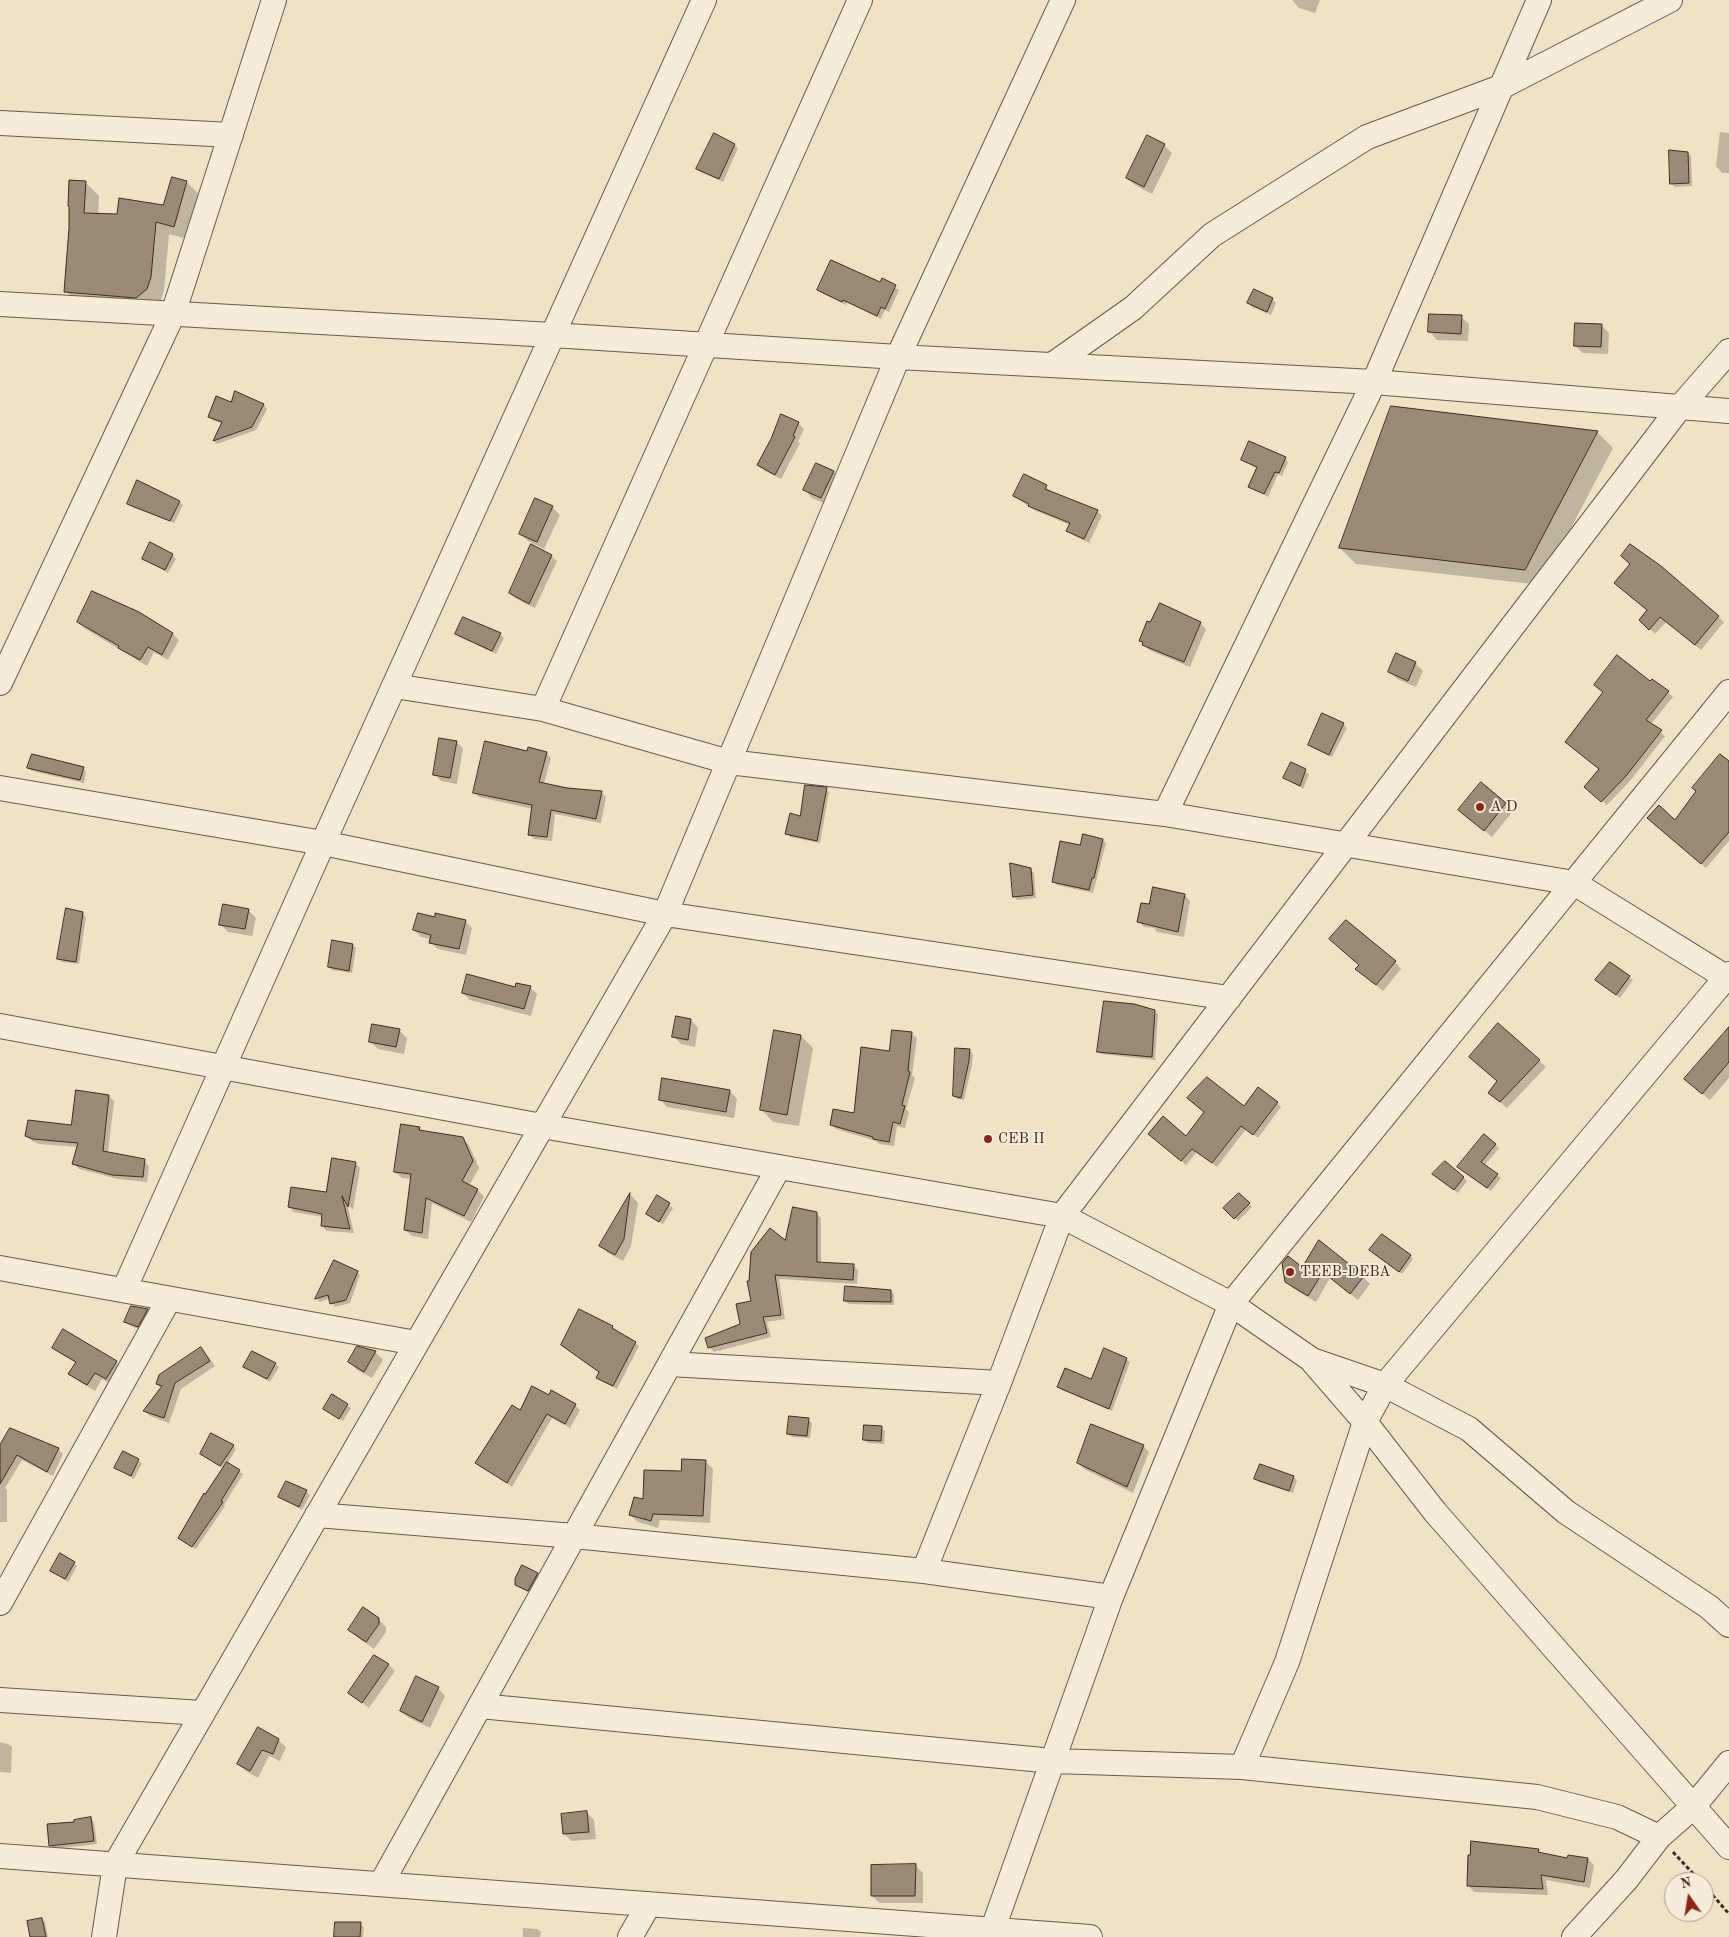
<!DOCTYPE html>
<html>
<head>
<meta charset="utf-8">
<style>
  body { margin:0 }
  #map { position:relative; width:1729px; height:1937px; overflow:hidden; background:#efe2c5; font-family:"Old Standard TT",serif }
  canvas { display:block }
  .north { position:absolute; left:1664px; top:1872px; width:50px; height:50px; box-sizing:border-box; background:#f5ecd9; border:1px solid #ad9f8f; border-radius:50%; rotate:347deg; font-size:14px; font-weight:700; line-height:20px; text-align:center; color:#412b21 }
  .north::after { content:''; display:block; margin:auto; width:18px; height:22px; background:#8f2418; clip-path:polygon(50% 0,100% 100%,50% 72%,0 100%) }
</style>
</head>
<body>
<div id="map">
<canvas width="1729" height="1937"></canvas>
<div class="north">N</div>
</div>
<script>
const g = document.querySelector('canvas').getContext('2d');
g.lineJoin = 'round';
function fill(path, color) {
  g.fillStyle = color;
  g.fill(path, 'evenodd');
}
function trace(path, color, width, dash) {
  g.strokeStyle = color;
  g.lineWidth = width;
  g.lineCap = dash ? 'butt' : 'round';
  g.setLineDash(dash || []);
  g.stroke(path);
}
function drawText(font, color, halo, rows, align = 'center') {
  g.font = font + ' "Old Standard TT",serif';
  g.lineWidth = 4;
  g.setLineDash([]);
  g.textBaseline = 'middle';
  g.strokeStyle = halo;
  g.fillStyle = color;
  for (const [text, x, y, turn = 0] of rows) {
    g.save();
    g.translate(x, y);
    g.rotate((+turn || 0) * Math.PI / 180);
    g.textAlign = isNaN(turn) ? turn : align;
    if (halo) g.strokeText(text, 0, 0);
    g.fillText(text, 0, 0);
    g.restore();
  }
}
const shadow = new Path2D(`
  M1292 0H1320L1315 13 1299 8Z
  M1720 132 1729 133V173H1722L1716 166Z
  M734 145 738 148 723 182 701 172 698 169Z
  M1164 145 1172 153 1152 194 1135 185 1127 178Z
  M1688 153 1691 157 1692 186 1675 187 1671 183Z
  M186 182 200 195 187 239 169 234 164 291 160 302 79 304 66 291 86 183 99 196 98 215H118L164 207Z
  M882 280 899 290 889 312 885 310 881 319 847 302 846 305 822 293 819 290 881 283Z
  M1272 299 1276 303 1271 315 1252 307 1249 303Z
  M1461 317 1469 324 1468 341 1437 340 1430 332Z
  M1601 325 1609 333 1608 354 1583 353 1575 346Z
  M236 392 264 405 267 409 256 430 217 444 214 441 223 424 212 420 209 416 232 403Z
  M782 416 798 423 804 429 798 442 800 443 781 479 765 471 759 465Z
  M1597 432 1613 448 1541 585 1356 564 1340 548Z
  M1285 458 1288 462 1282 476 1278 474 1268 497 1250 486 1258 469 1242 460Z
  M834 472 841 479 829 505 812 498 805 490Z
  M1024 476 1046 486 1050 492 1097 511 1102 516 1089 543 1073 535 1068 531 1070 525 1034 510 1014 496Z
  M179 502 183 505 174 523 132 507 129 504Z
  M552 507 560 515 544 549 528 541 520 534Z
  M172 555 176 559 168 573 144 558Z
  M551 556 557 561 535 608 515 598 510 593Z
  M1615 583 1718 617 1724 622 1701 650 1666 622 1655 634 1641 620 1648 611Z
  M138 614 173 634 179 640 168 660 154 652 147 666 84 628 78 622Z
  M463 619 501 635 504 638 496 654 460 637 457 634Z
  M1200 623 1206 629 1190 667 1149 650 1141 640Z
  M1415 663 1423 671 1416 687 1397 679 1390 672Z
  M1653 680 1673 697 1651 724 1665 736 1630 781 1607 805 1591 792 1601 770Z
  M1343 724 1347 728 1332 757 1313 748 1309 745Z
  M456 742 463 748 457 784 441 781 435 774Z
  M528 752 546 753 551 758 544 784 601 792 606 797 601 823 555 814 552 841 534 839 529 834 533 809 479 797 474 793Z
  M1729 763V841L1706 868 1653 822H1675Z
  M1292 764 1309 774 1303 789 1285 777Z
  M28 767 83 768 86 772 84 783 32 771Z
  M1481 784 1513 811 1492 837 1468 817Z
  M826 789 829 792 820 843 790 837 787 833Z
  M1103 840 1106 843 1093 893 1057 885 1053 881 1081 846Z
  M1030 869 1034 873 1036 898 1017 900 1014 896Z
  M1185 895 1190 901 1184 937 1157 932 1154 928 1144 927 1139 921 1150 906Z
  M248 910 256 918 252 936 228 932 220 924Z
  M82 913 86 917 79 964 62 962 59 959Z
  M436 918 465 921 472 928 466 955 438 949 430 942 431 939 421 937 414 930Z
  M352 945 356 948 352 973 332 970 329 967Z
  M1395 962 1401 969 1383 991 1356 969Z
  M1629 977 1633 980 1620 998 1600 983Z
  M530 987 537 994 531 1016 470 1000 463 993Z
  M1154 1011 1158 1014 1155 1060 1101 1054 1098 1051Z
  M677 1018 691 1020 698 1028 695 1047 681 1044 674 1037Z
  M1729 1029V1078L1710 1100 1693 1086Z
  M399 1030 407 1038 404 1054 378 1049 370 1041Z
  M775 1032 801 1036 813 1048 799 1126 773 1122 762 1110Z
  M912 1034 917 1038 912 1075 915 1078 906 1109 909 1112 905 1128 897 1126 894 1146 879 1144 876 1141 836 1129 831 1124 856 1114 890 1052Z
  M970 1051 973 1054 972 1065 964 1100 958 1099 954 1096Z
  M1539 1061 1546 1067 1507 1108 1496 1099Z
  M730 1091 737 1099 734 1118 667 1107 660 1099Z
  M109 1096 114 1101 108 1153 144 1161 149 1166 147 1182 118 1179 79 1169 74 1164 78 1147 39 1144 32 1141 26 1136 72 1126Z
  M1277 1103 1281 1107 1258 1138 1246 1129 1217 1167 1197 1152 1186 1165 1154 1138H1186L1206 1113Z
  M419 1128 422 1131 462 1138 469 1145 479 1168 469 1186 478 1190 484 1197 471 1222 432 1203 428 1239 412 1236 405 1230 412 1179 402 1178 395 1172Z
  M1484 1136 1499 1148 1484 1166 1501 1178 1491 1191 1462 1170Z
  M355 1163 360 1168 353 1210 347 1203 354 1233 327 1231 322 1226 323 1217 294 1212 289 1207 328 1194Z
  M1437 1177 1463 1178 1467 1181 1458 1193Z
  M1239 1194 1252 1207 1238 1221 1225 1208Z
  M631 1195 638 1203 631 1246 623 1261 608 1253 601 1246Z
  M658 1196 673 1208 663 1224 651 1217Z
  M816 1213 821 1218V1264L854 1266 858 1270 857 1284 779 1279 785 1319 767 1322 771 1337 714 1352 709 1347 741 1325 786 1242Z
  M1374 1254 1410 1256 1413 1259 1402 1274Z
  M335 1261 357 1272 360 1275 350 1303 335 1307 330 1298 320 1302 317 1299Z
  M1302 1269 1363 1277 1370 1284 1358 1300 1330 1278 1316 1302 1294 1289 1286 1282Z
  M891 1291 894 1295V1305L849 1304 845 1301Z
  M147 1310 150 1314 141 1330 129 1325 126 1321Z
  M612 1327 639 1346 617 1389 601 1381 597 1377 600 1372 562 1345Z
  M54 1347 116 1362 123 1369 113 1385 102 1379 95 1391 77 1380 70 1373 76 1363 61 1354Z
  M201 1348 215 1366 181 1389 169 1423 150 1416 145 1411 162 1389 157 1384Z
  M375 1352 383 1360 372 1378 357 1370 350 1362Z
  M1126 1359 1130 1362 1112 1411 1062 1390 1059 1386 1092 1381Z
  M275 1364 279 1367 270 1382 245 1367Z
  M549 1396 575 1405 580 1410 570 1428 552 1418 512 1487 477 1462 520 1411Z
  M347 1405 351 1408 343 1421 325 1409Z
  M808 1420 812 1423 810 1438 792 1437 788 1434Z
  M881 1427 885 1431 884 1444 868 1443 864 1440Z
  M233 1446 236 1449 227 1464 243 1474 224 1505 225 1506 196 1549 183 1541 224 1469 201 1453Z
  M1143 1446 1149 1452 1133 1493 1084 1469 1078 1462Z
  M0 1448 58 1449 63 1454 53 1476 22 1460 5 1488 7 1490V1522H0Z
  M124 1452 142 1463 134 1479 116 1468Z
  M706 1462 713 1469 710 1523 660 1520 658 1528 638 1522 630 1515 644 1501 682 1473Z
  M1293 1477 1297 1480 1293 1493 1259 1482 1256 1479Z
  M306 1491 310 1495 302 1510 279 1496Z
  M74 1563 77 1566 68 1582 52 1571Z
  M537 1574 541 1577 531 1594 516 1585Z
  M378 1619 386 1627V1632L374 1649 357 1637 349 1630Z
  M389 1665 395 1671 369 1708 350 1693Z
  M438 1688 445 1696 430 1728 409 1718 401 1710Z
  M278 1740 286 1747 280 1761 269 1756 258 1778 246 1771 238 1764Z
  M0 1742 8 1744 12 1747 11 1773 0 1772Z
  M587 1813 594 1820 596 1839 572 1841 564 1834Z
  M91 1819 94 1822 97 1844 54 1849 50 1845 75 1824Z
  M1538 1850 1542 1854 1568 1859H1588L1594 1865 1590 1888 1546 1880 1548 1895 1474 1892 1468 1885Z
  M915 1865 923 1873V1903H880L872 1896Z
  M41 1919 45 1922 48 1937H31Z
  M360 1924 364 1927 363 1937H336Z
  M523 1928 537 1929 541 1932 540 1937H523Z`);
const building = new Path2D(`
  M714 133 735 144 719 179 696 169Z
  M1147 135 1165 144 1144 187 1126 178Z
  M1669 150 1688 152 1689 183 1670 184Z
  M172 177 187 181 174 227 156 222 151 277 147 289 136 298 64 292 69 228V206H68L69 180 86 181 84 213 117 214 119 198 163 205Z
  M831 260 880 282 882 278 896 285 885 309 881 307 877 316 843 300 842 302 817 290Z
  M1254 289 1273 298 1267 312 1247 303Z
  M1429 314 1462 315 1461 334 1428 332Z
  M1575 323 1602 324 1601 347 1574 346Z
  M235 391 264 404 252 427 213 441 222 422 208 417 216 396 231 402Z
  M1391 406 1598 431 1525 570 1339 548Z
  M781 414 799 422 793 436 795 437 775 475 757 465 771 439Z
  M1249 441 1286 457 1279 473 1275 472 1264 494 1248 487 1257 467 1241 460Z
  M816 463 834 471 821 498 803 490Z
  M1024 474 1047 485 1045 489 1098 510 1084 539 1066 531 1070 523 1028 506 1029 504 1013 496Z
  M137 480 180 501 170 521 127 504Z
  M535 498 553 506 537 542 519 534Z
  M150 542 173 554 165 570 142 559Z
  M531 544 552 555 529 604 509 593Z
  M1630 544 1661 566 1719 616 1695 645 1660 617 1649 630 1639 620 1647 610 1614 583 1630 564 1621 556Z
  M92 591 139 612 173 633 162 655 148 647 140 660 118 648 119 646 77 622Z
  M1160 603 1201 622 1184 662 1142 645 1143 642 1139 641 1147 621 1150 622Z
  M463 617 501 633 492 651 455 634Z
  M1396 653 1416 662 1408 681 1388 672Z
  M1617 655 1650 681 1652 679 1669 691 1646 720 1662 730 1626 776 1601 802 1584 787 1599 769 1565 742 1603 692 1594 685Z
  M1322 713 1344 723 1329 755 1308 745Z
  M439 738 457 741 450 778 433 775Z
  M485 741 527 751 528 747 547 752 539 782 567 788 602 791 596 819 551 810 547 837 528 835 532 805 473 793Z
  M32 754 84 767 80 780 27 768Z
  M1720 754 1729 761V832L1701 864 1647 818 1659 805 1675 820 1696 791 1692 788Z
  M1291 762 1306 769 1300 786 1283 778Z
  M1481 782 1506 803 1484 831 1458 810Z
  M805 785 827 787 817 841 785 834 790 813 800 816Z
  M1083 834 1103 839 1094 878H1092L1089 890 1052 882 1060 841 1080 845Z
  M1010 863 1031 868 1033 895 1013 897Z
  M1153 887 1185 894 1178 932 1137 922 1141 903 1149 904Z
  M223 904 249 909 245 929 219 925Z
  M66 908 83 912 76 962 57 959Z
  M418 913 435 917V913L466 920 459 949 429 943 431 935 413 930Z
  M1346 920 1396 961 1376 985 1355 969 1359 965 1329 939Z
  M332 940 353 944 349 971 328 967Z
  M1610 962 1630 976 1616 995 1595 980Z
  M467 974 515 987 516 983 531 986 524 1009 462 993Z
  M1104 1001 1134 1004 1155 1010 1152 1057 1097 1052Z
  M676 1016 691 1019 688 1040 672 1037Z
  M1498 1023 1540 1060 1500 1102 1488 1093 1497 1081 1469 1057Z
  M372 1024 400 1029 396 1047 369 1042Z
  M1729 1027V1062L1702 1094 1684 1079Z
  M774 1030 801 1035 787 1115 760 1110Z
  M892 1030 912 1032 908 1071 910 1072 902 1105 905 1106 900 1124 893 1122 889 1142 873 1139V1137L830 1125 833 1109 854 1113 861 1047 889 1051Z
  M955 1048 970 1049 969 1061 961 1098 953 1096Z
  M1207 1077 1244 1106 1258 1087 1278 1102 1253 1135 1241 1126 1212 1163 1192 1149 1181 1161 1148 1134 1163 1116 1186 1136 1204 1112 1187 1098Z
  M662 1078 730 1090 726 1112 659 1100Z
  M76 1090 109 1095 103 1151 145 1159 143 1177 112 1175 72 1164 78 1143 33 1139 25 1136 28 1120 71 1125Z
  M401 1124 420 1127 419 1130 463 1137 473 1161 462 1181 478 1189 464 1216 426 1198 422 1233 404 1230 411 1174 394 1172Z
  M1484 1134 1496 1144 1481 1162 1498 1174 1487 1188 1457 1167Z
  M332 1158 356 1162 348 1207 342 1196 350 1229 321 1226 322 1214 288 1207 291 1187 326 1192Z
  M1445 1161 1464 1177 1454 1190 1432 1174Z
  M630 1193 624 1239 615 1255 599 1246Z
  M1239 1193 1250 1203 1234 1219 1223 1208Z
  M657 1195 670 1203 659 1222 646 1214Z
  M793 1207 817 1212V1262L854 1264 853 1280 775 1275 781 1315 763 1317 767 1333 708 1348 705 1338 740 1324 736 1304 751 1301 747 1281H749L751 1252 770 1228 785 1240Z
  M1382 1234 1411 1255 1399 1272 1369 1250Z
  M1319 1240 1364 1276 1350 1294 1323 1272 1308 1296 1285 1282 1282 1263 1288 1256 1302 1267Z
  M334 1260 358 1271 346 1300 330 1304 328 1295 315 1299Z
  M845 1286 891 1290V1302L844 1301Z
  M131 1306 148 1309 138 1327 124 1322Z
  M579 1309 613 1326 612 1328 636 1342 613 1386 596 1378 599 1372 561 1345Z
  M63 1329 117 1361 106 1379 95 1373 87 1385 68 1374 76 1362 52 1348Z
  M357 1346 376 1351 364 1372 348 1362Z
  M201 1347 210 1361 175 1383 164 1418 143 1411 162 1386 156 1384 159 1375Z
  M1104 1348 1127 1358 1109 1409 1057 1387 1065 1368 1091 1379Z
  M252 1351 276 1363 267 1379 243 1367Z
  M532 1386 549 1395 551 1390 576 1404 565 1424 547 1414 507 1483 475 1463 512 1405 520 1410Z
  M332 1394 348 1404 339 1419 323 1409Z
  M789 1416 809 1418 807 1436 787 1434Z
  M1091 1424 1144 1445 1127 1487 1077 1463Z
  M864 1425 882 1426 881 1441 863 1440Z
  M10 1428 59 1448 47 1472 17 1455 0 1484V1445Z
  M211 1433 234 1445 220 1466 200 1454Z
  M123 1451 139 1459 131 1476 114 1468Z
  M682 1459 706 1460 703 1516 653 1514 651 1521 629 1515 634 1497 643 1499 644 1470 681 1471Z
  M227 1462 240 1470 221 1501 223 1502 192 1547 178 1538 204 1493 205 1494Z
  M1260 1464 1294 1476 1289 1491 1254 1479Z
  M286 1481 307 1490 299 1507 278 1497Z
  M60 1553 75 1562 65 1579 50 1571Z
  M522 1565 538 1573 528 1591 515 1585V1579Z
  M363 1607 379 1618V1624L366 1642 348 1630Z
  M374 1655 389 1664 362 1703 348 1693Z
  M416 1676 439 1687 422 1722 400 1711Z
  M258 1727 279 1739 273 1754 262 1750 250 1771 237 1764Z
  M587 1811 589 1832 563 1834 561 1814Z
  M91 1817 94 1841 49 1846 47 1824 74 1822V1820Z
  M1471 1841 1539 1849 1538 1852 1567 1858 1568 1855 1588 1858 1584 1882 1541 1875 1543 1889 1467 1886 1468 1855H1470Z
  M916 1864 915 1896H871V1865Z
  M42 1918 46 1937H30L27 1921Z
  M335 1922H361L360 1937H334Z`);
const path = new Path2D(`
  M1673 1852 1701 1882
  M1704 1885 1729 1914`);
const minor = new Path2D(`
  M0 123 231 135
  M0 304 552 335 898 357 1374 382 1729 411
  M1052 365 1133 308 1212 235 1367 137 1501 87 1670 0
  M0 683 173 314 274 0
  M394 686 543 709 729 762 1165 814 1574 883 1729 979
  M543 709 860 0
  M0 788 323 843 665 914 1229 998
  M1165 814 1374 382 1539 0
  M0 1026 542 1126 1062 1216 1231 1304 1312 1360 1385 1385 1469 1429 1566 1512 1709 1607 1729 1625
  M0 1268 416 1343
  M124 1290 323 843 704 0
  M1313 1362 1365 1422 1435 1512 1729 1847
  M670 1364 999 1383
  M317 1515 574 1536 924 1571 1111 1597
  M924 1571 999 1383 1062 1216 1680 407 1729 351
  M0 1603 169 1299
  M0 1700 202 1713
  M480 1706 1053 1761 1242 1767 1537 1797 1617 1817 1659 1837
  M1242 1767 1287 1662 1365 1422 1385 1385 1729 974
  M0 1856 1090 1937
  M381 1884 779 1167
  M104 1937 115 1865 665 914 898 357 1063 0
  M630 1937 649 1904
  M990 1937 1111 1597 1231 1304 1729 692
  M1574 1937 1626 1880 1659 1837 1693 1807 1729 1763`);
const markers = [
  [1480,807,5,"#8f2418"],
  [988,1139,5,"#8f2418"],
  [1290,1272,5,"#8f2418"]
];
const poiNames = [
  ["A D",1490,807],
  ["CEB II",998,1139],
  ["TEEB-DEBA",1300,1272]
];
fill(shadow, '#0003');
fill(building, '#9b8a76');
trace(building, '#412b21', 1);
trace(minor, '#6c594a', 26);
trace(path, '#412b21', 3, [4, 2.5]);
trace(minor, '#f5ecd9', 24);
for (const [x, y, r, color] of markers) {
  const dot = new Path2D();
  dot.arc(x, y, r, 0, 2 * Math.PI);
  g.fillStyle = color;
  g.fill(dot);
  trace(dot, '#f5ecd9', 2);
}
drawText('15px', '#412b21', '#f5ecd9', poiNames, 'left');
</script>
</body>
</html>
